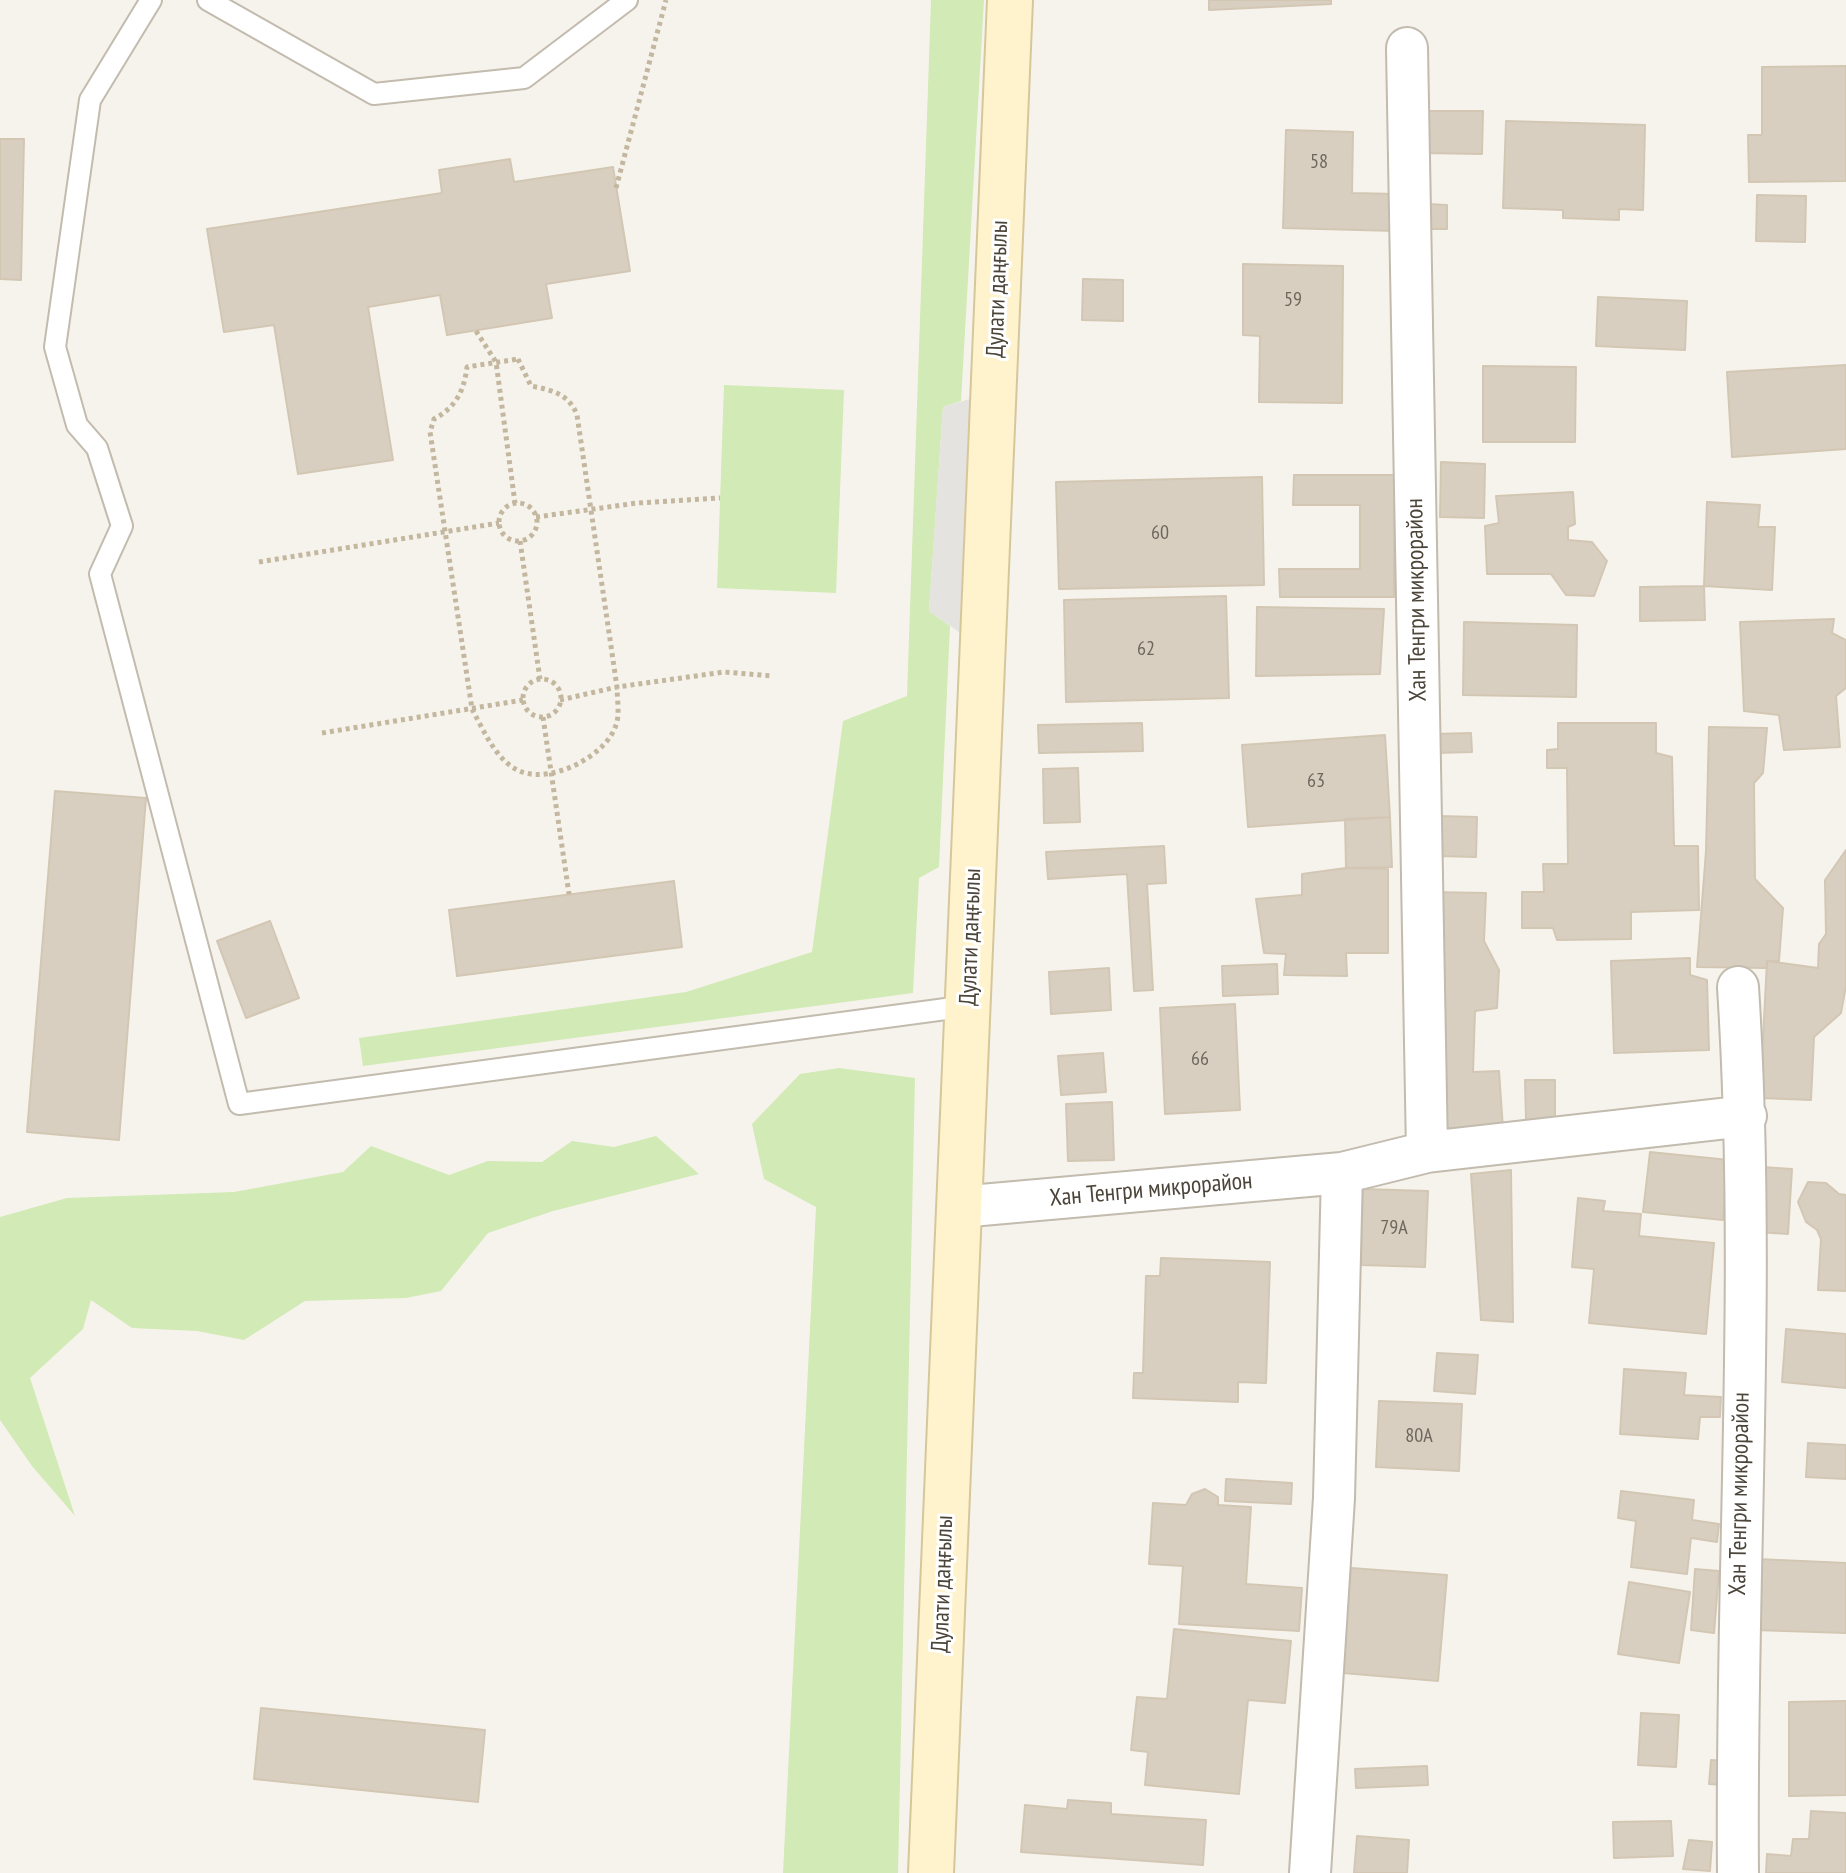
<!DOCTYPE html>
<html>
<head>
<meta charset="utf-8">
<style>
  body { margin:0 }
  canvas { display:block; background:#f6f3ec }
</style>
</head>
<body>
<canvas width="1846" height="1873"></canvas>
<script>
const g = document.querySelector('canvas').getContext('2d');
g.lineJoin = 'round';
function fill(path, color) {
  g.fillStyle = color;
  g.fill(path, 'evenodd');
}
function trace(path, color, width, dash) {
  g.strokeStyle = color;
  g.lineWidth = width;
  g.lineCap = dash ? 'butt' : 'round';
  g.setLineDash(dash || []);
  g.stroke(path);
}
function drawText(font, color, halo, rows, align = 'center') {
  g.font = font + ' "PT Sans Narrow",sans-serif';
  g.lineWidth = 6;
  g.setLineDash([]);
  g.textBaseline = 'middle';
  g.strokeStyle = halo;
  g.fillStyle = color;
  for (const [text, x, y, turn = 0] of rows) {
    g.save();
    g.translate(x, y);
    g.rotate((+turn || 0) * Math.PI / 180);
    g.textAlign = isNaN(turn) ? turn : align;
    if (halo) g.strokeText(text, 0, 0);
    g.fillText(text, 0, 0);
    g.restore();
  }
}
const green = new Path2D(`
  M931 0H984L961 401 943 407 929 611 950 626 939 867 919 878 913 993 363 1066 359 1038 686 992 812 952 843 721 907 696Z
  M724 385 844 390 836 593 717 588Z
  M839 1068 915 1078 898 1873H783L816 1207 764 1179 752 1124 800 1074Z
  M656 1136 699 1174 553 1211 488 1233 441 1291 406 1298 305 1301 244 1340 197 1331 132 1328 91 1300 83 1329 30 1378 75 1516 32 1466 0 1420V1217L67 1198 234 1192 343 1172 371 1146 449 1175 488 1161 542 1162 572 1141 614 1147Z`);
const parking = new Path2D(`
  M993 392 983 649 929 611 943 407Z`);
const building = new Path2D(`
  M1209 0H1331V4L1209 10Z
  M1846 66V181L1749 182 1748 135H1762V67Z
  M1424 111H1483L1482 154 1423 153Z
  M1506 121 1645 125 1643 210 1619 209V220L1563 218V210L1503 208Z
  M1286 130 1353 132 1352 193 1397 194 1396 231 1283 228Z
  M0 139H24L21 280 0 279Z
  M510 159 514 182 613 167 630 271 546 284 552 318 447 335 440 295 368 307 393 460 298 474 274 325 224 332 207 229 442 193 439 170Z
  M1757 195 1806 196 1805 242 1756 241Z
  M1427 204 1447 205V229H1427Z
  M1243 264 1343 266 1342 403 1259 402 1260 336 1243 335Z
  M1083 279 1123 280V321L1082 320Z
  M1598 297 1687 301 1685 350 1596 346Z
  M1846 365V449L1732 457 1727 372Z
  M1483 366 1576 367 1575 442H1483Z
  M1441 462 1485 464 1484 518 1440 517Z
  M1294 475H1394V597H1280L1279 569H1360V505H1293Z
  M1262 477 1264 585 1059 589 1056 482Z
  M1573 492 1575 524 1568 527V540L1592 542 1607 561 1594 596 1566 595 1551 574H1487L1485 526 1499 523 1496 496Z
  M1707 502 1760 505 1758 527H1775L1772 590 1704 586Z
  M1704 586 1705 620 1640 621V587Z
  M1226 596 1229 698 1066 702 1064 600Z
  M1257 607 1384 609 1380 674 1256 676Z
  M1834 619 1832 633 1846 640V688L1836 696 1840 747 1784 750 1779 715 1744 711 1740 622Z
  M1464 622 1577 625 1576 697 1463 695Z
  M1142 723 1143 751 1039 753 1038 725Z
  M1558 723H1656V753L1672 757 1674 846H1698L1699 910 1631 912V939L1557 940 1553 928H1522V892H1544L1543 864H1568L1567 768H1547V750L1558 749Z
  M1709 727 1767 728 1763 773 1754 783 1755 879 1783 908 1779 961H1767V968L1697 967 1706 851Z
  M1471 733 1472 752 1435 753 1434 734Z
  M1385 735 1390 817 1248 827 1242 745Z
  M1078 768 1080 822 1044 823 1043 769Z
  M55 791 146 798 119 1140 27 1132Z
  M1439 816 1477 817 1476 857 1438 856Z
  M1390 817 1392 867 1346 868 1345 819Z
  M1164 846 1166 883 1147 884 1153 990 1134 991 1127 874 1048 879 1046 852Z
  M1846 850V986L1841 1013 1814 1037 1811 1100 1760 1098 1767 961 1818 968 1819 944 1826 934 1825 880Z
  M1346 868 1388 869V953H1346L1347 976 1284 975 1286 954 1264 953 1256 899 1302 895V874Z
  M674 881 682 947 457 976 449 910Z
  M1429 892 1486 893 1484 941 1499 970 1497 1008 1475 1011 1473 1072 1499 1071 1503 1129 1437 1128Z
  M270 921 299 998 246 1018 217 941Z
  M1690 958V975L1707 980 1709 1050 1614 1053 1611 961Z
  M1277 964 1278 994 1223 996 1222 966Z
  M1109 968 1111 1010 1051 1014 1049 972Z
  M1235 1004 1240 1110 1165 1114 1160 1008Z
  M1103 1053 1106 1092 1061 1095 1058 1056Z
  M1525 1080H1555V1120H1526Z
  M1112 1102 1114 1160 1068 1161 1066 1104Z
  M1650 1152 1729 1160 1723 1220 1643 1212Z
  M1762 1167 1792 1169 1788 1234 1758 1232Z
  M1511 1170 1513 1322 1481 1320 1471 1174Z
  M1808 1182 1826 1183 1839 1194 1846 1195V1291L1818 1290 1821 1239 1817 1230 1806 1222 1798 1202Z
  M1363 1189 1428 1191 1425 1267 1361 1265Z
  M1578 1198 1605 1201 1603 1211 1641 1214 1639 1236 1714 1243 1706 1334 1589 1323 1594 1269 1572 1267Z
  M1161 1258 1270 1262 1266 1383 1238 1382V1402L1133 1398 1134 1373H1143L1146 1276H1160Z
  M1786 1329 1846 1334V1388L1782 1382Z
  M1437 1353 1478 1355 1475 1394 1434 1391Z
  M1624 1369 1686 1373 1684 1395 1721 1397 1720 1417H1700L1698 1439 1620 1434Z
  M1379 1401 1462 1404 1459 1471 1376 1467Z
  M1808 1443 1846 1445V1479L1806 1477Z
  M1226 1479 1292 1483 1291 1504 1225 1501Z
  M1205 1489 1218 1497V1505L1251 1507 1246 1584 1302 1588 1299 1631 1179 1624 1183 1566 1149 1564 1153 1503 1186 1505 1192 1494Z
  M1621 1491 1694 1500 1692 1520 1719 1524 1717 1542 1691 1538 1687 1574 1631 1567 1636 1521 1618 1518Z
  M1757 1559 1846 1563V1633L1754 1630Z
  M1351 1568 1447 1575 1438 1681 1343 1673Z
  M1695 1569 1719 1571 1714 1633 1691 1630Z
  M1629 1582 1690 1592 1679 1663 1618 1654Z
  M1174 1629 1291 1641 1285 1703 1248 1700 1239 1794 1145 1785 1148 1752 1131 1750 1137 1697 1167 1699Z
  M1846 1701V1795L1789 1796V1702Z
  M261 1708 485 1730 478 1802 254 1779Z
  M1641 1713 1679 1715 1676 1767 1638 1765Z
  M1711 1760 1725 1761 1723 1785 1709 1784Z
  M1427 1766 1428 1785 1356 1788 1355 1769Z
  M1068 1800 1111 1803V1814L1206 1820 1203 1865 1021 1852 1025 1805 1067 1809Z
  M1811 1811 1846 1813V1873H1766L1767 1854 1791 1856 1793 1839H1809Z
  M1671 1821 1673 1856 1614 1858 1613 1822Z
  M1357 1836 1409 1840 1407 1873H1354Z
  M1689 1840 1712 1842 1710 1871 1683 1869Z`);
const path = new Path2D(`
  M616 188 666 0
  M476 331 496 362 515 503
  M518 359 531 386C552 390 569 394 577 415L617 687C617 698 620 715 616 725 606 756 553 783 522 772 497 763 484 731 472 709L430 432 434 419C456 407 464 391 467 367Z
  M499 522a19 19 0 1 1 38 0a19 19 0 1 1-38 0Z
  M536 517 637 503 720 498
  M520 541 540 679
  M259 562 499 523
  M523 698a19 19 0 1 1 38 0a19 19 0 1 1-38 0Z
  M560 700 617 687 724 672 773 676
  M543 717 569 894
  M322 733 523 700`);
const service = new Path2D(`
  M151 0 90 100 55 347 77 425 97 448 122 526 100 574 239 1104 968 1006
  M208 0 374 94 524 78 627 0`);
const minor = new Path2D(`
  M1407 48 1427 1152
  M959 1207 1342 1173 1427 1152 1746 1116
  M1310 1873 1334 1498 1342 1173
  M1738 1873C1735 1578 1757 1281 1738 987`);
const secondary = new Path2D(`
  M931 1873 1010 0`);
const numberNames = [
  ["58",1319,162],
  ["59",1293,300],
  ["60",1160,533],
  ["62",1146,649],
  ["63",1316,781],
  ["66",1200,1059],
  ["79А",1394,1228],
  ["80А",1419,1436]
];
const streetNames = [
  ["Дулати даңғылы",998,289,-88],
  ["Хан Тенгри микрорайон",1417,600,-91],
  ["Дулати даңғылы",971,937,-88],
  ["Хан Тенгри микрорайон",1151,1190,-5],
  ["Хан Тенгри микрорайон",1740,1494,-89],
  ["Дулати даңғылы",943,1584,-88]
];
fill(green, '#d2eab5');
fill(parking, '#e5e3e0');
fill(building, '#d8cfc1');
trace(building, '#d3c7b4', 2);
trace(service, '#c2bbae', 24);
trace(minor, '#c2bbae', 44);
trace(secondary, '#d6c79b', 48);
trace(path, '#c4b79f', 5, [4, 4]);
trace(service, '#fff', 20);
trace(minor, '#fff', 40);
trace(secondary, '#fff3cd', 44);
drawText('20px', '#6e675b', null, numberNames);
drawText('24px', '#4b4439', '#fff', streetNames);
</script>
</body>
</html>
